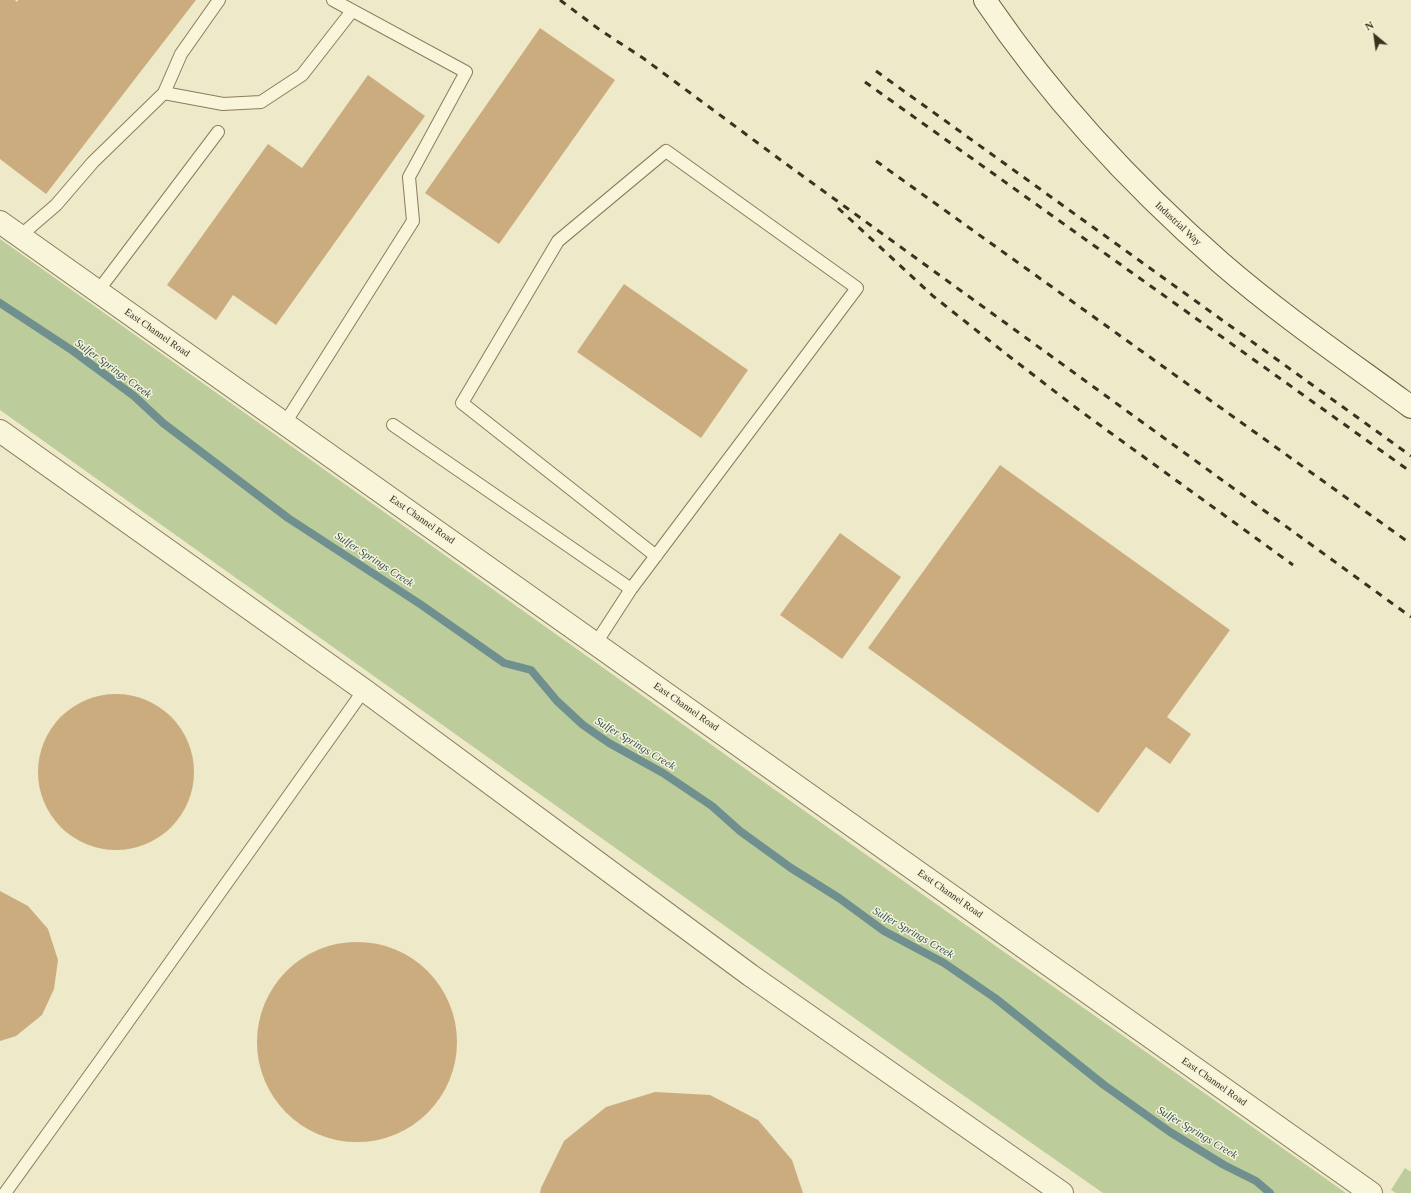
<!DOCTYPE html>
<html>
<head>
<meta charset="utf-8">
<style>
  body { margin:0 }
  #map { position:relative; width:1411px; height:1193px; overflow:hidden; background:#eee9c8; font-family:"Times New Roman",serif }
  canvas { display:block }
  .north { position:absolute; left:1355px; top:16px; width:40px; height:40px; -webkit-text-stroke:3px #f5f2d7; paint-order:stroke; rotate:331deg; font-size:11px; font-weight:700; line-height:16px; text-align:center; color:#3a3120 }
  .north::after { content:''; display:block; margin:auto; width:14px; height:18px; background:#3a3120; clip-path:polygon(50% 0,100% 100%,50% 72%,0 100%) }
</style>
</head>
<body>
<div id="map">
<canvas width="1411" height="1193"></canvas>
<div class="north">N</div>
</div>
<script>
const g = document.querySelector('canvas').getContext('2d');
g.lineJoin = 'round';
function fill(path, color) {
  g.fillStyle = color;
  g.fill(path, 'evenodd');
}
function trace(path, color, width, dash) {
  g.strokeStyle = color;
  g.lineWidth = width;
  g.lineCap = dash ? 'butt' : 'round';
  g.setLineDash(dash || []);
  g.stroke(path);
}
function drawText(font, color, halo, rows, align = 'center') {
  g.font = font + ' "Times New Roman",serif';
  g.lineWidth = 3;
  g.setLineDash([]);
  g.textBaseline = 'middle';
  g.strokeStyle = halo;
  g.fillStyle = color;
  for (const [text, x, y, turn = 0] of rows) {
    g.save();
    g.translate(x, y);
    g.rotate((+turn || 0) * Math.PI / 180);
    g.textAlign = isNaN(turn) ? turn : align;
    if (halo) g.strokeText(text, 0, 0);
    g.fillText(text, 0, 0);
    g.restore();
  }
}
const green = new Path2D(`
  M0 239 868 856 1305 1164 1346 1193H1103L940 1079 0 410Z
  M1405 1168 1411 1172V1193H1396L1391 1190Z`);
const stream = new Path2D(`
  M0 303 73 351 134 396 163 423 288 518 420 604 504 663 531 670 557 701 583 725 609 743 663 773 712 806 740 831 791 868 839 898 884 931 944 963 995 998 1104 1085 1170 1132 1224 1165 1256 1181 1270 1193`);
const building = new Path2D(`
  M0 0H15L17 2 18 0H196L46 194 0 159Z
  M540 28 615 80 499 244 425 193Z
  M368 75 425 116 276 325 233 295 216 320 167 285 268 144 302 168Z
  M624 284 748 370 701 438 577 352Z
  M1000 465 1230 630 1167 717 1191 734 1170 764 1146 747 1098 813 868 648Z
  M840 533 901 577 842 659 780 615Z
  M38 772a78 78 0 1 1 156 0a78 78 0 1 1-156 0Z
  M0 891 28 906 48 929 58 960 54 989 42 1015 16 1036 0 1041Z
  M257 1042a100 100 0 1 1 200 0a100 100 0 1 1-200 0Z
  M655 1092 710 1095 758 1120 792 1160 803 1193H540L541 1188 564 1141 606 1107Z`);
const lane = new Path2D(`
  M164 93 223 104 261 102 302 75 352 11
  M20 236 56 205 93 162 164 93 181 54 219 0
  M98 291 218 132
  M285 423 413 221 409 177 466 72 333 0
  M393 425 631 589 596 643
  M631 589 857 288 666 151 558 241 462 403 656 556
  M5 1193 100 1061 364 690`);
const street = new Path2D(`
  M0 222 1371 1193
  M0 431 364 690 750 975 1062 1193`);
const secondary = new Path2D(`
  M985 0C1051 98 1132 185 1221 263 1281 315 1347 360 1411 407`);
const rail = new Path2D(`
  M560 0 600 30 643 58 782 161 1411 617
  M876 71 1411 456
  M865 82 1411 472
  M876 161 1411 544
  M838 208 933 296 1010 357 1079 410 1293 565`);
const streetNames = [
  ["Industrial Way",1178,224,43],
  ["East Channel Road",157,333,35],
  ["East Channel Road",422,520,35],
  ["East Channel Road",686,707,35],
  ["East Channel Road",950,894,35],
  ["East Channel Road",1214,1082,35]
];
const waterNames = [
  ["Sulfer Springs Creek",113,369,36],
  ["Sulfer Springs Creek",374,560,33],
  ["Sulfer Springs Creek",635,744,31],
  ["Sulfer Springs Creek",913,933,30],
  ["Sulfer Springs Creek",1197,1133,31]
];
fill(green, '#bdcc9b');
trace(stream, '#6f908e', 8);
fill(building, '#cbac7e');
trace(lane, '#897d5d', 14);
trace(street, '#897d5d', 24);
trace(secondary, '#6b5e40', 24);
trace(lane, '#f8f5db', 12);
trace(street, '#f8f5db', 22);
trace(secondary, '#f8f5db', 22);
trace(rail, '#3a3120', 3, [7, 7]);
drawText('10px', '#3a3120', '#f5f2d7', streetNames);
drawText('italic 11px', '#305459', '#f5f2d7', waterNames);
</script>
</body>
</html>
